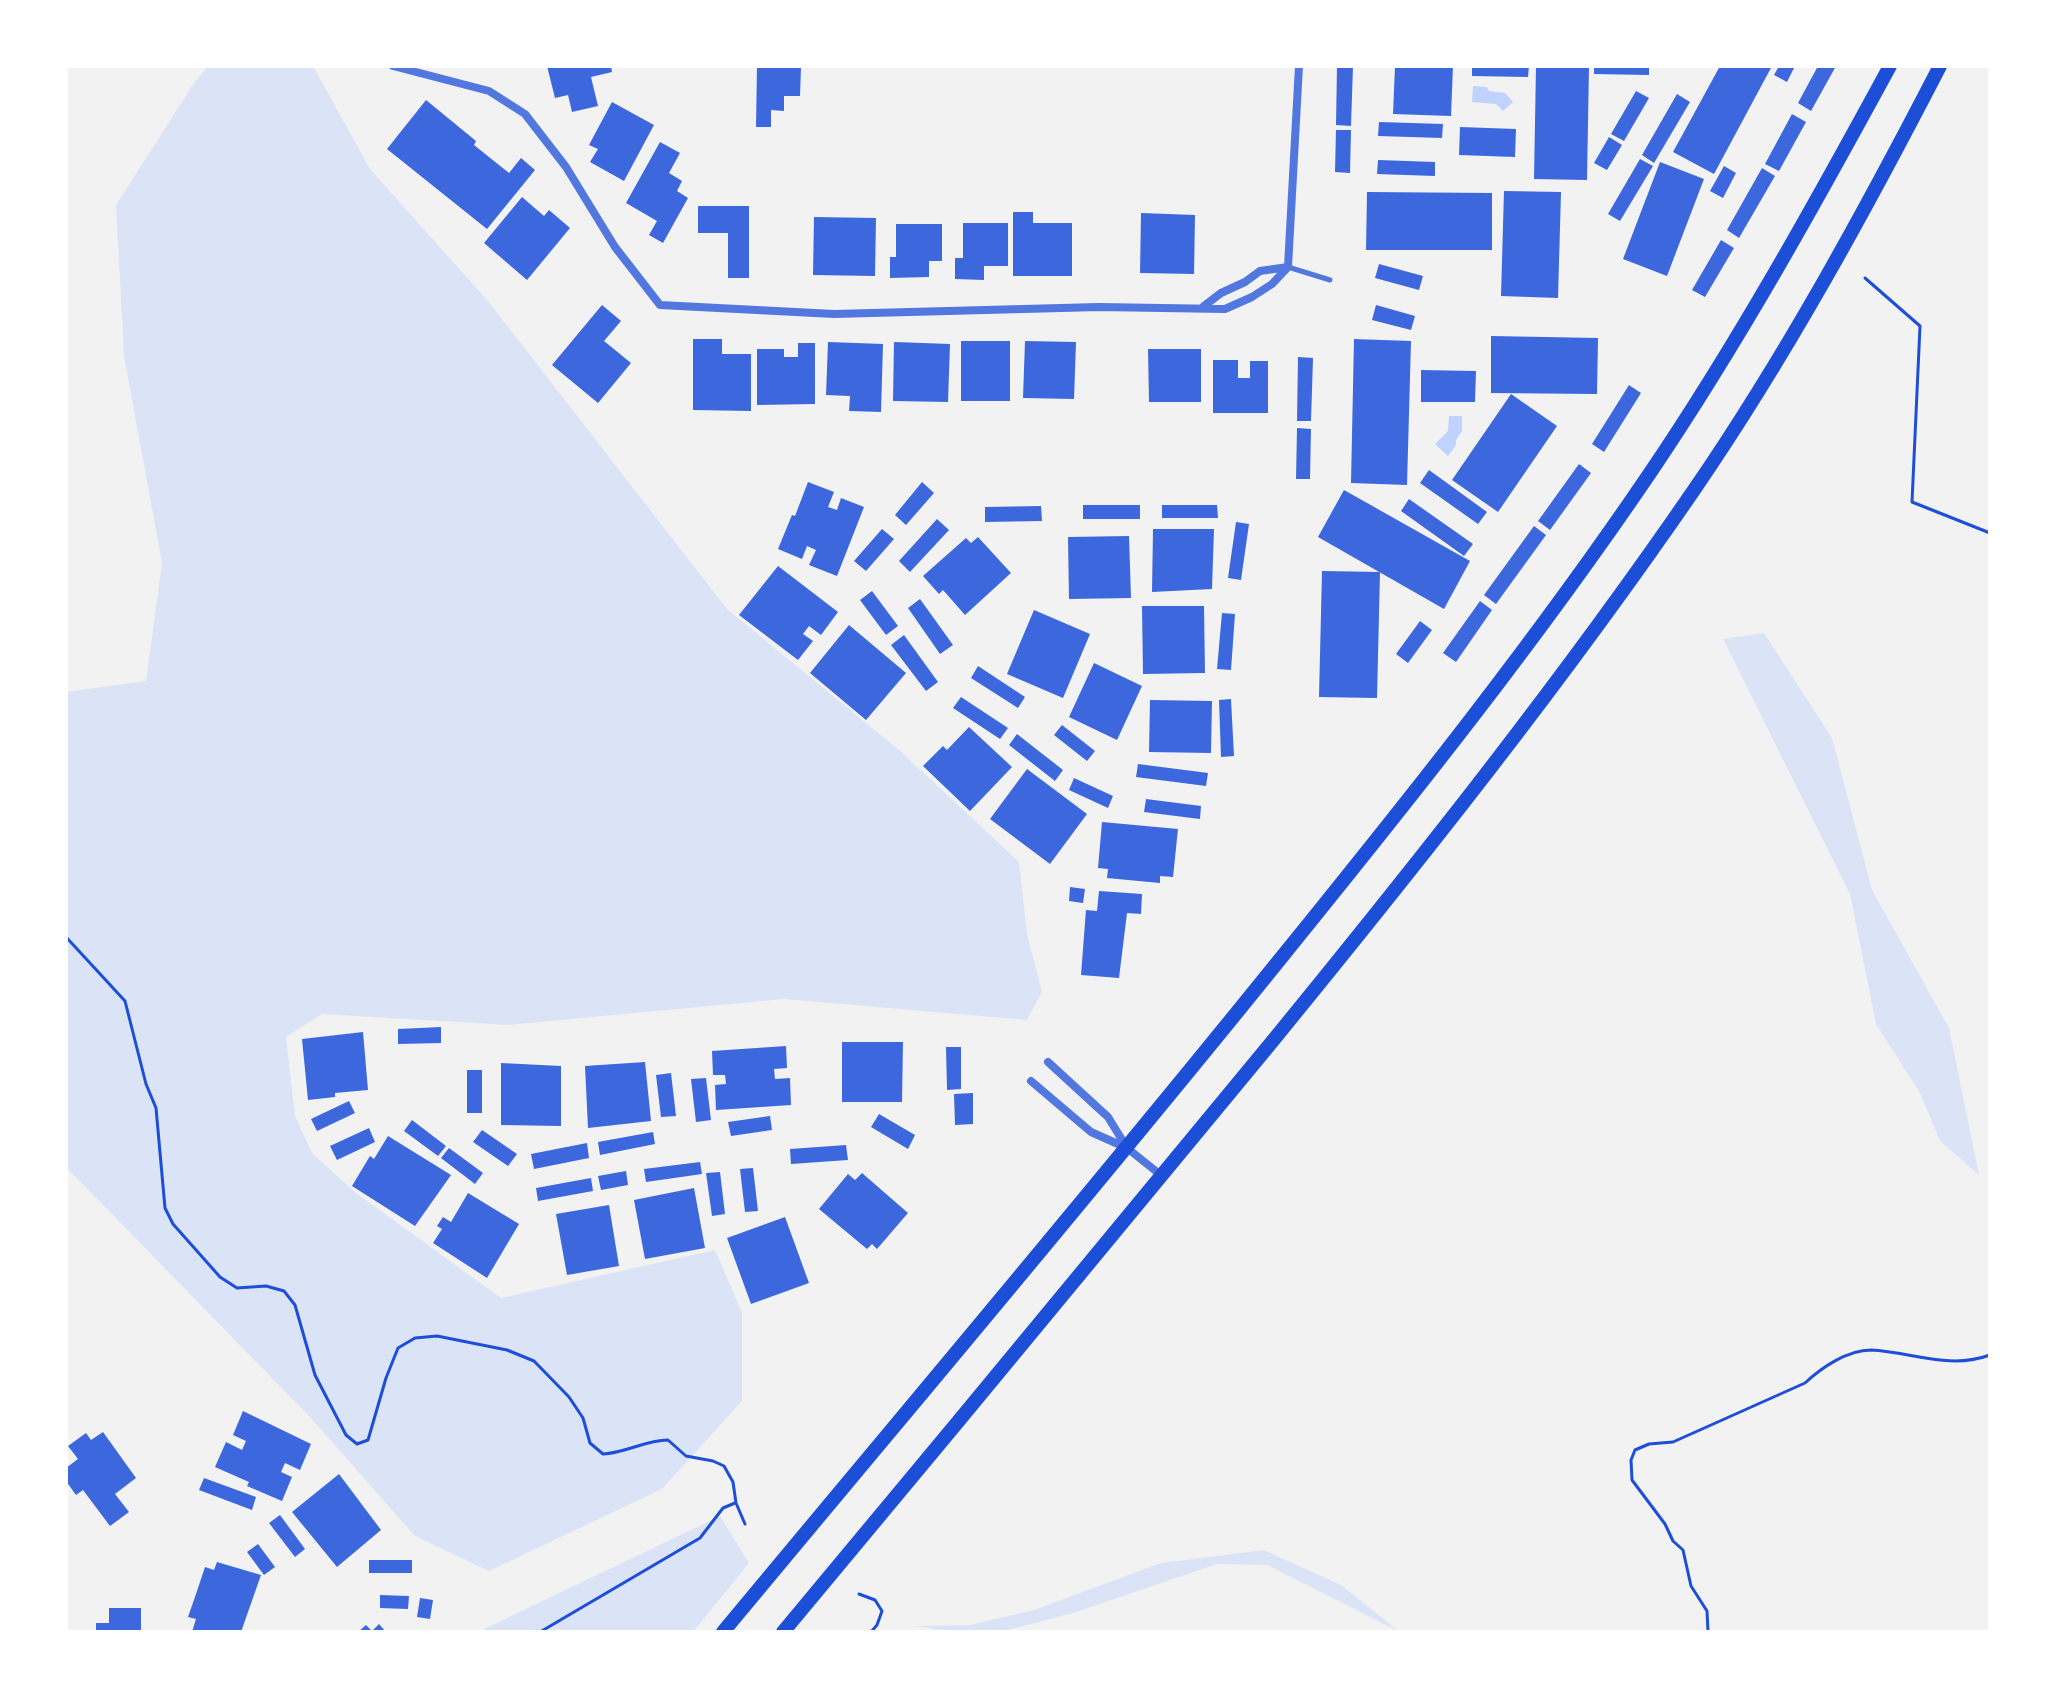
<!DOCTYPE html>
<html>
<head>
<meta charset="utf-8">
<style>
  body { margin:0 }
  #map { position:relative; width:2056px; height:1698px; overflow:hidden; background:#f2f2f2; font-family:Poppins,sans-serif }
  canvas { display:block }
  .frame { position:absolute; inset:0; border:68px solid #fff; pointer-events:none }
</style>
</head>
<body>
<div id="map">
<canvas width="2056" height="1698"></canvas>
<div class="frame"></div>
</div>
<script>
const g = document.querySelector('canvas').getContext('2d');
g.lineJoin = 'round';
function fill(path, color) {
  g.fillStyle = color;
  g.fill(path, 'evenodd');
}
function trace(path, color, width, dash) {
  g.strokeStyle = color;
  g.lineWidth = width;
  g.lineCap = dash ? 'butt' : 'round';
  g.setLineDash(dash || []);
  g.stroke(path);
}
const green = new Path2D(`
  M208 66H313L370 169 488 301 727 609 899 750 1019 862 1027 934 1042 992 1027 1020 784 999 508 1025 322 1014 286 1037 295 1116 312 1153 356 1193 501 1298 715 1250 742 1313V1401L662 1489 489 1571 415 1536 309 1416 66 1167V692L146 681 162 563 124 356 116 205 194 83Z
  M1764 633 1832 738 1872 890 1949 1028 1979 1175 1940 1141 1920 1093 1876 1024 1850 894 1723 639Z
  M720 1516 749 1563 693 1632H478Z
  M1264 1550 1341 1585 1400 1632 1267 1565 1217 1564 1073 1613 1001 1632H956L915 1626 970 1625 1034 1610 1161 1563Z`);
const water = new Path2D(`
  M1473 86 1486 87 1489 91 1505 93 1513 102 1503 111 1496 104 1472 102Z
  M1449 416H1462V431L1456 440V445L1448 456 1435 444 1448 431Z`);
const building = new Path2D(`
  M547 66H611L612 72 591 77 598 106 572 112 568 95 555 98Z
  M757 66 801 67 800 96H784V111L771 110V127H756Z
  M1337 66H1353L1351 126 1336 125Z
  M1395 66H1453L1451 116 1393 114Z
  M1472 66H1529L1528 77 1472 76Z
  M1536 66H1589L1587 180 1534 179Z
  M1594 66H1649V75L1594 74Z
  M1720 66H1772L1714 174 1673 152Z
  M1779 66H1795L1787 82 1774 75Z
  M1818 66H1836L1811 111 1798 103Z
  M1636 91 1649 98 1624 141 1611 134Z
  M1677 94 1690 102 1654 163 1642 155Z
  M426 100 476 141 474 145 509 173 521 158 535 170 487 229 387 149Z
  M612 102 654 125 624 181 590 162 598 149 589 145Z
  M1792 114 1806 122 1779 171 1765 164Z
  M1379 122 1443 124 1442 138 1378 136Z
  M1460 127 1516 129 1515 157 1459 155Z
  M1336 130H1351L1350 173 1335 172Z
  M1609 137 1622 145 1607 170 1594 163Z
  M660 142 680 153 669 173 682 181 677 191 688 198 663 243 649 235 657 221 626 203Z
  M1640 159 1653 166 1620 221 1608 214Z
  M1378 160 1435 162V176L1377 174Z
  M1660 162 1704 179 1667 276 1623 259Z
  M1724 166 1736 173 1723 198 1710 191Z
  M1762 168 1775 176 1739 238 1727 230Z
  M1504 191 1561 192 1558 298 1501 296Z
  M1367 192 1492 193V250H1366Z
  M522 197 544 216 549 210 570 228 527 280 484 243Z
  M698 206H749V278H728V233H698Z
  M1013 212H1033V223H1072V276H1013Z
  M1141 213 1195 215 1194 274 1140 273Z
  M814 217 876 218 875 276 813 275Z
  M963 223H1008V266H984V280L955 279V258H963Z
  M896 224H942V261H929V277L890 278V257H896Z
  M1721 240 1734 248 1705 297 1692 290Z
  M1379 264 1423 276 1419 290 1375 278Z
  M602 305 621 321 604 341 631 363 598 403 552 365Z
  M1376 305 1415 316 1411 330 1372 320Z
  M1491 336 1598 338 1597 394 1491 393Z
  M693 339H722V354H751V411L693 410Z
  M1354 339 1411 341 1407 485 1351 483Z
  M961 341H1010V401H961Z
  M1025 341 1076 342 1074 399 1023 398Z
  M828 342 883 344 881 412 849 411 850 396 826 395Z
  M894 342 950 344 948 402 893 401Z
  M798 343H815V404L757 405V349H784V357H798Z
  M1148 349H1201V402H1149Z
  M1298 357 1313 358 1311 421H1297Z
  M1213 360H1238V378H1250V361H1268V413H1213Z
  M1421 370 1476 371 1475 402H1421Z
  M1629 385 1641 393 1604 452 1592 444Z
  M1511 394 1557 426 1498 512 1452 480Z
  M1297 428 1311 429 1310 479H1296Z
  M1579 464 1591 473 1550 530 1538 521Z
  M1429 470 1487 512 1478 524 1420 483Z
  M808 482 834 492 828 507 837 510 841 498 864 507 837 576 809 565 816 550 807 546 802 559 778 549 792 515 795 516Z
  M922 482 934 493 906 525 895 515Z
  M1344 490 1470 561 1444 609 1318 537Z
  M1409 499 1473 544 1464 556 1401 511Z
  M1083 505H1140V519H1083Z
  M1162 505H1217L1218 518H1162Z
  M1041 506 1042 521 985 522V507Z
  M937 519 949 530 910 572 899 561Z
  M1236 522 1249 524 1241 580 1228 578Z
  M1534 526 1546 535 1496 604 1484 595Z
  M882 529 894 539 866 571 854 561Z
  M1153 529H1214L1212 589 1152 592Z
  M1129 536 1131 598 1069 599 1068 537Z
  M978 537 1011 573 965 615 943 590 939 594 923 576 966 538 971 543Z
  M778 566 838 612 821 635 809 626 803 634 813 641 798 660 739 615Z
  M1322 571 1380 572 1377 698 1319 697Z
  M872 591 898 626 886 635 860 600Z
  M920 599 953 645 940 654 908 608Z
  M1480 601 1492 610 1456 662 1443 653Z
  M1142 606H1204L1205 673 1143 674Z
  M1034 610 1090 634 1063 698 1007 674Z
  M1222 613 1235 614 1231 670 1217 669Z
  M1420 621 1432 630 1408 663 1396 654Z
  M849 625 906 673 866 720 810 673Z
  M904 635 938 682 926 691 891 645Z
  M1094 663 1142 686 1117 740 1069 717Z
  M978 666 1025 697 1018 708 971 678Z
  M961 697 1008 728 1000 739 953 708Z
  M1231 699 1234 756 1221 757 1219 700Z
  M1150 700 1212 701 1211 753 1149 752Z
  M1062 725 1095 751 1087 761 1054 735Z
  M969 727 1012 767 970 811 923 766 943 746 947 750Z
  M1017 734 1063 770 1055 781 1009 745Z
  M1138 764 1208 773 1206 786 1136 777Z
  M1027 769 1087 814 1050 864 990 819Z
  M1074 778 1113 796 1108 808 1069 790Z
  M1146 799 1201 806 1200 819 1144 812Z
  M1102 822 1178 829 1173 877 1160 876V883L1107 878 1108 869 1098 868Z
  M1070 887 1085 889 1083 903 1069 901Z
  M1099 891 1142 894 1141 914 1127 913 1119 978 1081 975 1086 910 1097 911Z
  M441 1027V1043L398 1044V1029Z
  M363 1032 368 1090 335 1093V1097L308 1100 302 1039Z
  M842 1042H903L902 1102H842Z
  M786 1046 787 1068 774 1069 775 1079 790 1078 791 1105 716 1110 715 1085 726 1084 725 1075H713L712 1051Z
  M946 1047H961V1089L947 1090Z
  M645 1062 651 1121 588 1128 585 1066Z
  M501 1063 561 1066V1126L501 1125Z
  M467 1070H482V1113H467Z
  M671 1073 676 1116 661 1117 656 1075Z
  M706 1078 711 1120 696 1122 691 1079Z
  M973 1093V1124L955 1125 954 1094Z
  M349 1101 355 1113 317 1131 311 1119Z
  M879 1114 915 1135 908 1149 871 1127Z
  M770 1116 772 1130 731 1136 728 1122Z
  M412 1120 446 1146 438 1156 404 1131Z
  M369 1128 375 1142 337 1160 330 1146Z
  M482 1130 517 1154 508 1166 473 1142Z
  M653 1132 655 1144 600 1155 598 1142Z
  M388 1136 451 1175 415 1226 352 1186 370 1156 374 1159Z
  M587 1143 589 1158 534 1169 531 1154Z
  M846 1145 848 1160 791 1164 790 1149Z
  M449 1148 483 1173 475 1184 441 1158Z
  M700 1162 702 1174 646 1182 644 1169Z
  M753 1168 758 1211 745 1212 740 1169Z
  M626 1171 628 1185 601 1190 598 1176Z
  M720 1172 725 1214 712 1216 706 1173Z
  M862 1173 908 1213 877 1249 872 1244 867 1249 819 1209 848 1174 855 1180Z
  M591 1178 593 1191 538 1201 536 1188Z
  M694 1188 705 1248 645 1259 634 1200Z
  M468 1193 519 1224 487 1278 433 1243 442 1229 437 1226 443 1217 451 1222Z
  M609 1205 619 1266 567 1275 556 1214Z
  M785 1217 809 1283 751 1304 727 1238Z
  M243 1411 311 1444 300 1470 285 1463 281 1472 292 1477 282 1501 247 1486 249 1482 215 1467 226 1442 242 1450 246 1441 233 1435Z
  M103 1432 136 1478 115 1494 129 1512 110 1526 83 1490 76 1495 66 1481V1468L78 1459 68 1446 86 1433 91 1440Z
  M339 1474 381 1530 337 1567 292 1512Z
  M204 1478 256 1497 252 1510 199 1490Z
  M280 1515 305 1549 295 1557 269 1523Z
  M258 1544 275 1567 264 1575 247 1552Z
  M369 1560H412V1573H369Z
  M217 1562 261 1575 241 1632H192L196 1619 188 1617 196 1594 205 1567 214 1570Z
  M380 1595 409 1596 408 1609 380 1608Z
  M420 1598 433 1600 430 1619 417 1617Z
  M109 1608H141V1632H96V1623H109Z
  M379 1624 386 1632H358L366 1625 372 1631Z`);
const path = new Path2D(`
  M1865 278 1920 326 1912 502 1990 533
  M66 937 125 1001 146 1084 156 1108 165 1208 173 1224 220 1277 237 1288 266 1286 284 1291 295 1305 315 1375 346 1435 357 1444 368 1440 386 1378 398 1348 415 1338 437 1336 507 1350 534 1361 569 1397 583 1418 590 1443 603 1454C626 1453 645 1440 668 1440L686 1456 713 1461 724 1466 733 1482 736 1503 745 1524
  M859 1594 875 1600 882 1611 877 1625 871 1632
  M540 1632 700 1538 723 1508 735 1503
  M1708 1632 1707 1611 1691 1586 1683 1550 1673 1541 1665 1524 1632 1480 1631 1460 1635 1450 1649 1444 1673 1442 1805 1383C1821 1368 1847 1350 1871 1350 1912 1352 1949 1370 1990 1355`);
const service = new Path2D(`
  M1288 267 1330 280`);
const minor = new Path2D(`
  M393 66 489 91 525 114 566 167 615 247 660 305 834 314 1099 307 1225 309 1252 297 1272 284 1288 267
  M1288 267 1299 66
  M1204 306 1221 293 1245 282 1260 271 1288 267
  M1048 1062 1108 1117 1127 1148
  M1031 1081 1091 1132 1127 1148 1162 1176`);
const secondary = new Path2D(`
  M723 1632C909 1408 1098 1185 1281 958 1409 800 1536 641 1650 473 1738 343 1815 204 1890 66
  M783 1632C946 1436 1110 1240 1271 1043 1418 863 1562 682 1694 490 1786 356 1865 211 1940 66`);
fill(green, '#dbe4f7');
fill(water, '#bfd3fe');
fill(building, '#3d67dc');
trace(path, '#1d4ed8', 3);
trace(service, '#5277de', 5);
trace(minor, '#5277de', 8);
trace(secondary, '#1d4ed8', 14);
</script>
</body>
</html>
